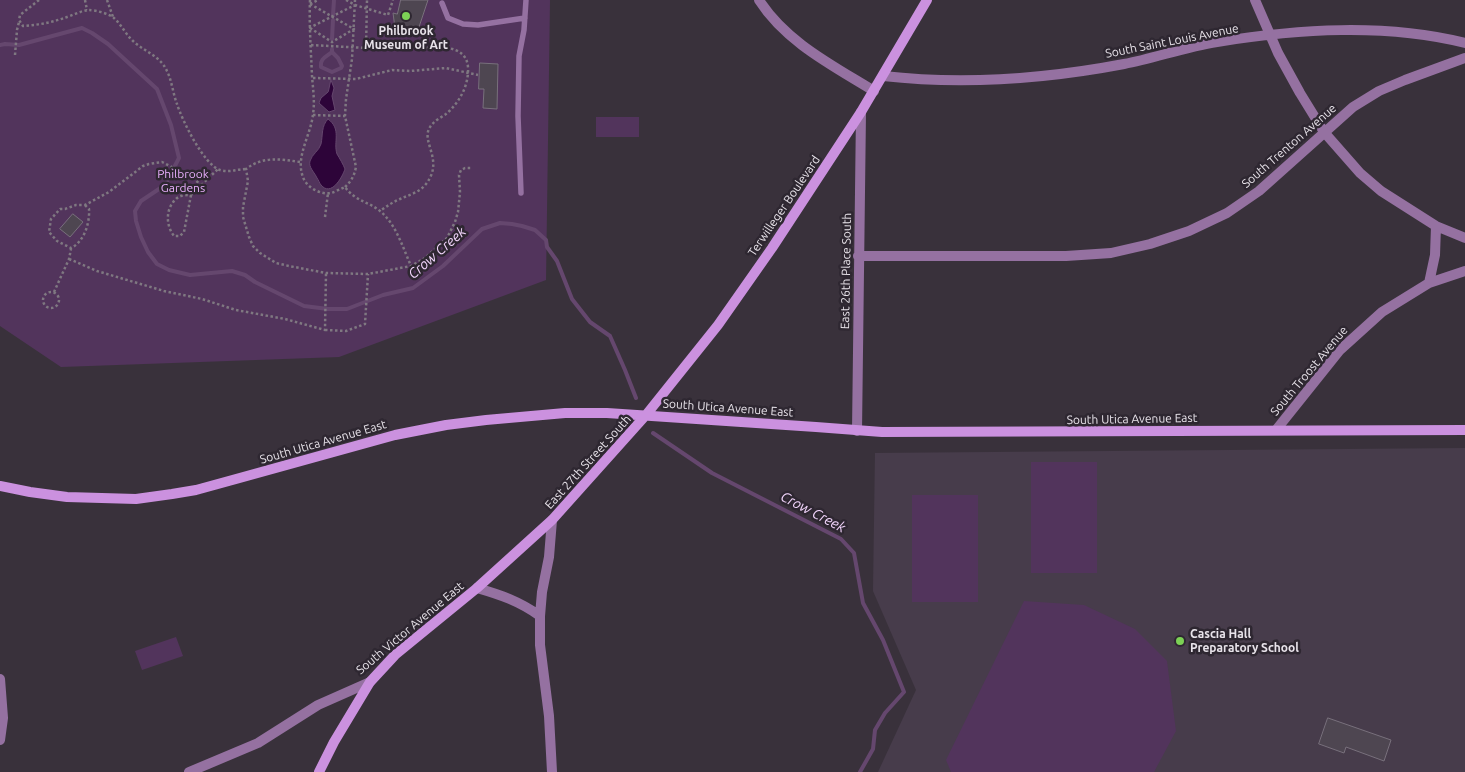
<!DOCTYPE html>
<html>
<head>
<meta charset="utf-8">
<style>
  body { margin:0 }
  canvas { display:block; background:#39313b }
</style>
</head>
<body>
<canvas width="1465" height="772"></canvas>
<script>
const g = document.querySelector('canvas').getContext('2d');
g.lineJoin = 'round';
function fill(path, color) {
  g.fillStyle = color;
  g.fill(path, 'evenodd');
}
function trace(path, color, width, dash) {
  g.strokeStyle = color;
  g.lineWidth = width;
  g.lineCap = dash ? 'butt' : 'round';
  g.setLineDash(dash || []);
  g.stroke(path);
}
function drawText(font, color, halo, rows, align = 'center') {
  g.font = font + ' Ubuntu,sans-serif';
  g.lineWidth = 5;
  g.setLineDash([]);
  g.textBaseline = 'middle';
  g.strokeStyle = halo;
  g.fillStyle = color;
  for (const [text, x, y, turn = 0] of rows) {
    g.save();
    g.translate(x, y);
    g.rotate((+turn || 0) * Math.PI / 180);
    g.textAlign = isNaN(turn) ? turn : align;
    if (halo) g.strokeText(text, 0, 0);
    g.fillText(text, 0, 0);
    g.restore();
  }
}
const built = new Path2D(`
  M1465 448V772H878L916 690 873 591 875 453Z`);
const green = new Path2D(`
  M0 0H550L546 280 339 357 61 367 0 326Z
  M596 117H639V137H596Z
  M1031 462H1097V573H1031Z
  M912 495H978V602H912Z
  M1024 601 1084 605 1135 629 1167 661 1176 731 1154 772H951L946 760Z
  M176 637 183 656 142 670 135 651Z`);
const water = new Path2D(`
  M331 80 334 88 332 96 335 110 329 112 319 103 321 98 328 92Z
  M328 119C342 129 333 142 337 154 340 159 343 164 345 169 342 178 331 197 321 185 320 184 318 179 317 178 315 173 308 167 310 161 312 154 319 151 321 144 323 135 321 126 328 119Z`);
const stream = new Path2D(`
  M333 15 334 0
  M332 39 333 20
  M0 45 5 44 19 45 82 28 92 33 108 44 157 89 171 125 179 158 165 185 141 201 135 211 136 221 141 237 148 252 157 264 169 270 190 275 232 271 245 275 255 282 304 306 328 309H347L383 295 413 288 443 266 482 229 500 223 512 224 522 226 535 230 546 240 547 247 557 261 572 299 590 322 610 336 625 370 636 398
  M332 52 338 58 342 66 341 68 332 72 321 67C320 58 326 57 332 52V49
  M653 433 712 473 841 539 854 553 863 603 883 640 904 692 885 713 875 730 873 749 860 772`);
const building = new Path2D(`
  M401 0H428L418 30 416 33 410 36H404L400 35 395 28 393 13 397 14Z
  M480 63 498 64 497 109 483 108 484 89H479Z
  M73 214 83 222 70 237 60 229Z
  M1328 718 1391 740 1384 761 1346 747 1344 753 1319 744Z`);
const path = new Path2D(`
  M39 0 20 15 19 20 23 26C37 25 50 23 64 18 71 16 83 10 89 10 95 10 110 14 114 18 121 24 125 33 131 39 142 51 160 55 167 71 172 81 173 94 177 104 182 120 204 165 220 170 229 173 237 169 246 169
  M85 0 87 10
  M107 0 113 17
  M310 0C309 25 311 51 312 76 313 89 315 102 313 114 311 135 295 157 303 177 306 187 320 195 331 193 335 192 340 189 345 187 356 202 368 201 380 211 396 224 403 248 411 266
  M346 0 355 5 388 15 393 0
  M310 4 354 29 332 42V46
  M310 4 318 0
  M309 28 355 5
  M310 28 332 42
  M311 45 366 48H448C459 50 467 55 468 67 469 85 460 102 446 114 440 118 432 122 429 129 422 143 444 161 426 184 420 192 409 195 400 199 393 202 387 206 380 211
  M366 48 367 0
  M15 55 17 30 19 22
  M313 78 356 79 392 70 410 71 446 68 478 75
  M313 115 345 116
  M300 162C280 159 263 156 246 169L248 181 243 207V217L249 237 253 246 260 253 276 263 289 266 326 273 368 274 411 266 425 258 447 238 455 222 458 212 460 192 459 175 461 170 465 168H472
  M345 187C351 181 354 177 356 167L345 116 346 99 352 59 355 0
  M191 195 184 232 180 236H174C166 226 165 209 176 199 180 195 186 195 191 195L218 169
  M85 205 89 209C90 223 84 242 71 248L57 241 49 232 51 219 60 209H65L76 205H85L109 192 143 166 149 164 162 162 195 179 201 186
  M325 217 328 193
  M69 259 97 271 164 291 202 299 236 310 285 319 325 330 326 273
  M43 300a8 8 0 1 1 16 0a8 8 0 1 1-16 0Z
  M54 292 69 259 71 249
  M325 330 346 331 365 324 368 274`);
const lane = new Path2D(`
  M442 3 448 18 463 24 478 25 525 18
  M521 193 518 116 519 56 524 30 526 0`);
const street = new Path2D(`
  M759 0C786 42 832 65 874 91
  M1255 0 1278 53 1300 93 1324 132 1360 173 1381 191 1436 226 1465 238
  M883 76C963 85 1045 79 1124 64 1155 58 1185 47 1217 42 1298 29 1385 23 1465 43
  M858 256H1066L1111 253 1150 244 1189 231 1227 213 1259 191 1353 107 1379 91 1405 80 1465 58
  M1429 283 1435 255 1436 226
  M1276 430 1340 350 1382 312 1429 283 1465 271
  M857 431 861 112
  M552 520 549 557 542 592 540 616V645L549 716 552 772
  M477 588C501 595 519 601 540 616
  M0 679 3 718 0 740
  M189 772 258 743 318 705 370 682`);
const secondary = new Path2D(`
  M0 486 30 492 67 497 136 499 172 494 196 490 236 479 395 435 446 425 486 420 565 413H607L816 427 882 432 1465 430
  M319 772 334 742 370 682 395 655 477 588 552 520 646 415 718 325 772 248 861 112 927 0`);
const markers = [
  [406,16,5,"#7cd155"],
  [1180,641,5,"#7cd155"]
];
const poiNames = [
  ["Philbrook",406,31],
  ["Museum of Art",406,45],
  ["Cascia Hall",1190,634,"left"],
  ["Preparatory School",1190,648,"left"]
];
const streetNames = [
  ["South Saint Louis Avenue",1172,41,-11],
  ["South Trenton Avenue",1289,146,-41],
  ["Terwilleger Boulevard",784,206,-56],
  ["East 26th Place South",846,271,-89],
  ["South Troost Avenue",1309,371,-50],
  ["South Utica Avenue East",728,408,4],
  ["South Utica Avenue East",1132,419,-1],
  ["South Utica Avenue East",323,442,-16],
  ["East 27th Street South",588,462,-48],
  ["South Victor Avenue East",410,628,-40]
];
const parkNames = [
  ["Philbrook",183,174],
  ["Gardens",183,188]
];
const waterNames = [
  ["Crow Creek",437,253,-41],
  ["Crow Creek",813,512,28]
];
fill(built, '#473c4b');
fill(green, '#52345c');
fill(water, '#2d0439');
trace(water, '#65476e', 1);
trace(stream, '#65476e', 4);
fill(building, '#4e4651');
trace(building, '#78707c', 1);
trace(path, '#7f7881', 2.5, [2.5, 2.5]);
trace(lane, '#9571a1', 5.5);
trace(street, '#9571a1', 10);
trace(secondary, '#cb91df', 10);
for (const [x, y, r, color] of markers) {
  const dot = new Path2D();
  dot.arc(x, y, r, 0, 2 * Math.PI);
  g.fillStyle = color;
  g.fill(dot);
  trace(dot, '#2e2731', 2);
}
drawText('bold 12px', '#e8e3ea', '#2e2731', poiNames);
drawText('12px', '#e8e3ea', '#2e2731', streetNames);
drawText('12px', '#e9affd', '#2e2731', parkNames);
drawText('italic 14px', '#f3d6fd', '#2e2731', waterNames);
</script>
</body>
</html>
